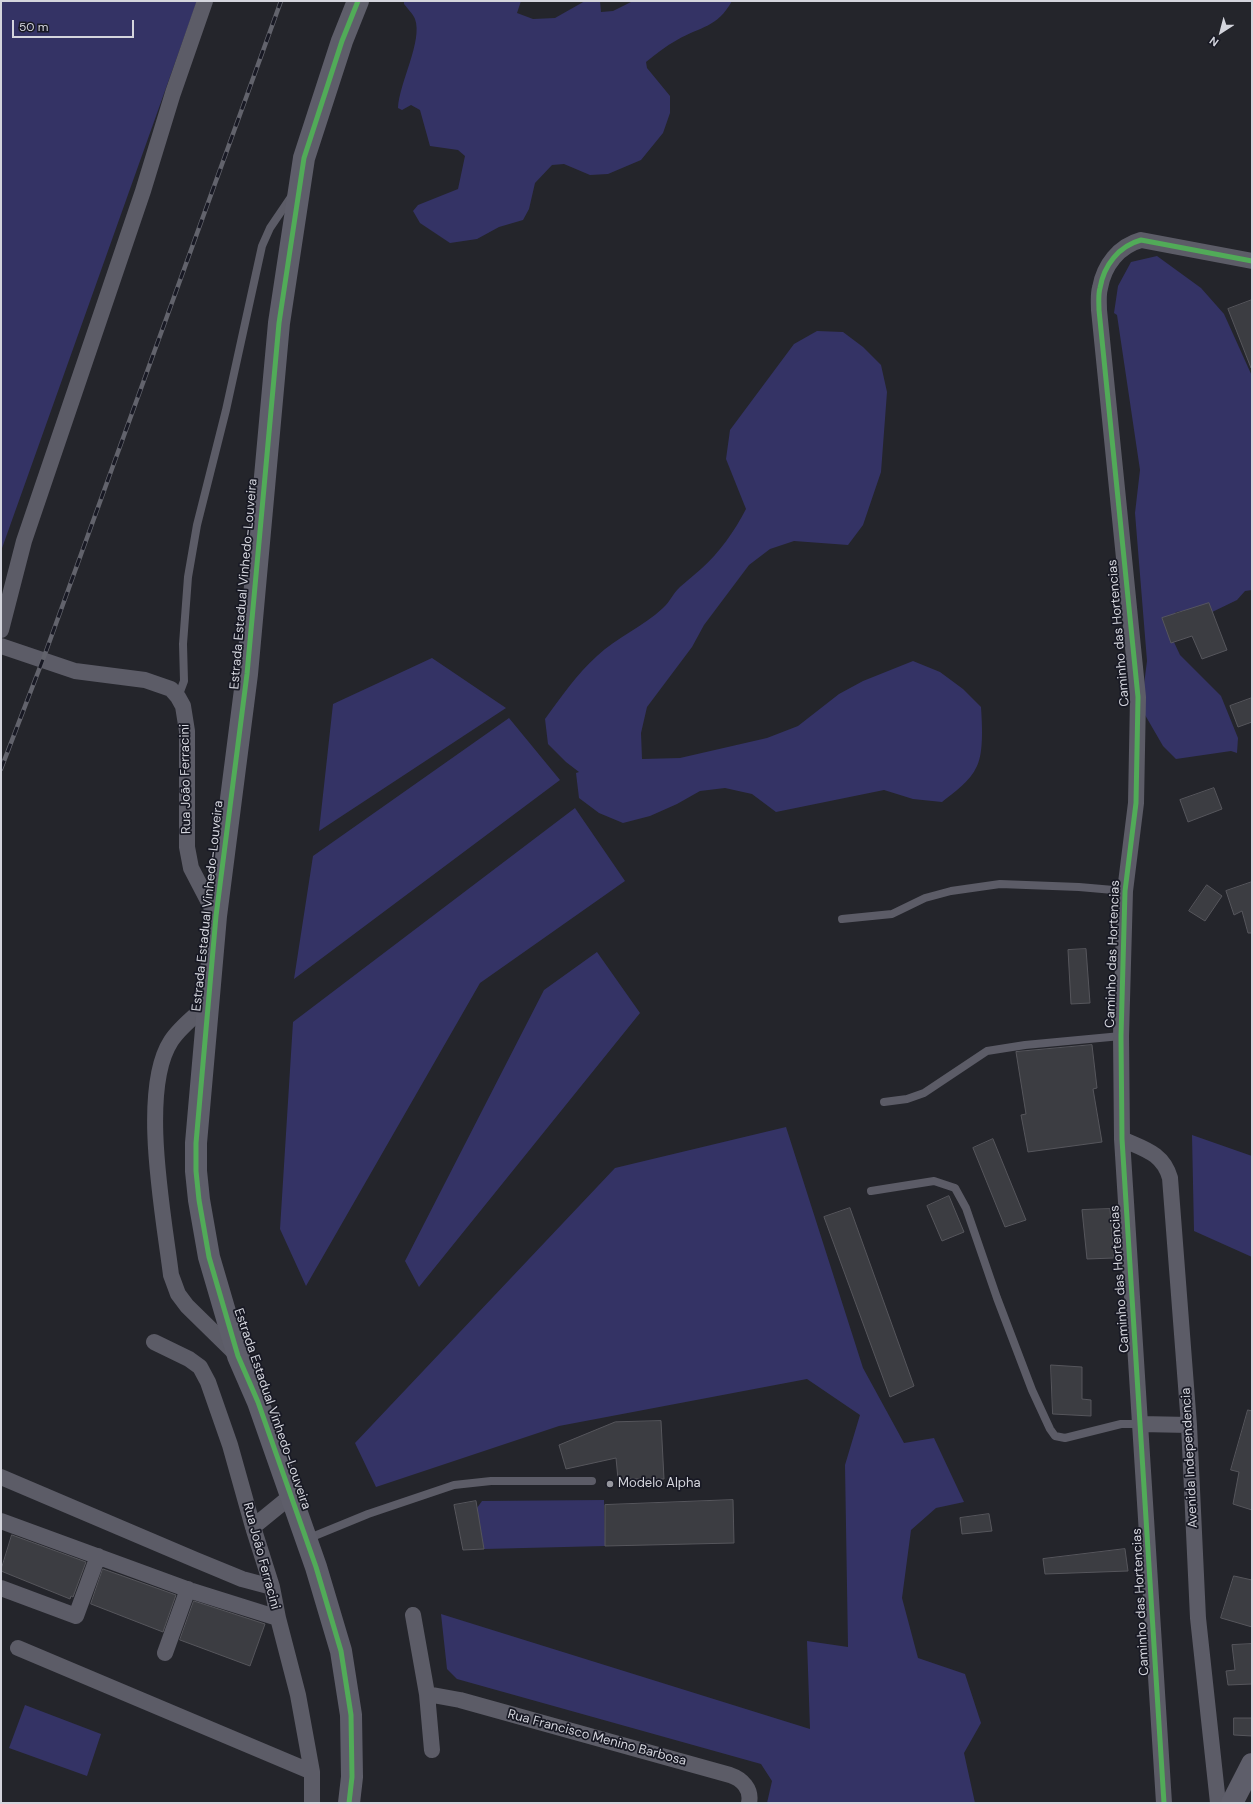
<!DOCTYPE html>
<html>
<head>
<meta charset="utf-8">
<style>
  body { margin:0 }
  #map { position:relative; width:1253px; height:1804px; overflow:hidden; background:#24252b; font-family:"DM Sans",sans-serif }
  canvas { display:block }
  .frame { position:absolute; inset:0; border:2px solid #d4d5dd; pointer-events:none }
  .north { position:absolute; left:1201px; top:12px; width:40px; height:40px; -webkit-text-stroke:3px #181924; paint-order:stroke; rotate:216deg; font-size:11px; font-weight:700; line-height:16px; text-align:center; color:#d4d5dd }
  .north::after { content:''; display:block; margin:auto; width:14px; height:18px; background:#d4d5dd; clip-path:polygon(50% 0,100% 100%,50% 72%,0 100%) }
  .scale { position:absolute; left:12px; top:20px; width:122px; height:18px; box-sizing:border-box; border:2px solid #d4d5dd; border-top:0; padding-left:5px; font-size:12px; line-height:14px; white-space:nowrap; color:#d4d5dd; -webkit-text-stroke:3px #181924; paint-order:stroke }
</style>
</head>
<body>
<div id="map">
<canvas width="1253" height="1804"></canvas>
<div class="frame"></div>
<div class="north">N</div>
<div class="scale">50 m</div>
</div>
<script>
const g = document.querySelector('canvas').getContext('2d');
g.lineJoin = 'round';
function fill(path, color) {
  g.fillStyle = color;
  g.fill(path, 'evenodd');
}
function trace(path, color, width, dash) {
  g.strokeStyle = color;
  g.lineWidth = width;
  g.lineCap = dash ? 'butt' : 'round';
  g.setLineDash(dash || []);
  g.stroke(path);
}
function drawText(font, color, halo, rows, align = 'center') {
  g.font = font + ' "DM Sans",sans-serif';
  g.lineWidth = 3.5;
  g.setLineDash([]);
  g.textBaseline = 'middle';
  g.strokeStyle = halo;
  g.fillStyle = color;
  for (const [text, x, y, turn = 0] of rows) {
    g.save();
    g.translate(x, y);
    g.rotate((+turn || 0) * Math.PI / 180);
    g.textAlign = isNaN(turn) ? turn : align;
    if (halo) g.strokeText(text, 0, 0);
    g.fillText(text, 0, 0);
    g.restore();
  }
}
const green = new Path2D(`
  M1 1H197L1 551Z
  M404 1H521L517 13 533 19 555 18 585 1H600L601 12 613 11 633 1H732C717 28 701 26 677 40 666 46 656 54 646 62L647 68 670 96V113L663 133 641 160 608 174 590 175 564 164 552 165 535 183 529 209 523 220 499 227 477 239 450 243 420 223 413 211 418 205 458 189 465 156 458 150 430 146 420 110 411 105 402 110 398 108C399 83 423 41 415 19 413 14 407 8 404 4Z
  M1157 256 1201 288 1224 314 1252 376V590L1245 591 1237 600 1206 615 1196 609 1176 612 1166 625 1180 655 1221 696 1238 738 1237 753 1231 751 1176 759 1163 746 1141 708 1147 661 1135 513 1140 470 1117 315 1114 313 1118 286 1131 262Z
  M817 331 843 332 863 347 881 365 887 392 881 472 863 525 848 545 794 541 770 549 749 565 704 625 692 647 647 707 641 733 642 759 680 758 767 738 798 726 839 694 863 681 913 661 940 672 963 689 981 707C982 723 984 752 977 766 970 782 954 792 942 802L913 799 884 790 776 812 752 794 725 788 700 791 677 804 650 816 623 823 599 813 579 798 576 773 579 772 566 762 548 744 545 719C561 697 577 674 597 656 617 637 643 627 663 608 670 602 673 593 680 587 687 581 694 575 701 569 720 552 734 532 746 509L726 459 730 430 794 344Z
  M432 658 506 708 319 831 333 704Z
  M509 718 560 780 294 979 313 856Z
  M575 808 625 881 480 983 306 1286 280 1229 293 1022Z
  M597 952 640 1013 419 1287 405 1261 544 990Z
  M786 1127 863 1368 904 1443 934 1438 964 1502 936 1508 911 1530 902 1598 918 1658 965 1674 981 1723 964 1753 975 1803H767L772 1781 761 1764 457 1679 447 1669 441 1614 810 1729 807 1641 848 1647 845 1465 860 1415 807 1379 559 1426 376 1487 355 1443 615 1168Z
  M1192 1135 1252 1156V1257L1194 1231Z
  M604 1500 605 1546 484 1549 477 1508 482 1501Z
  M25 1705 101 1734 87 1776 9 1748Z`);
const building = new Path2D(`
  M1252 300V368H1251L1228 309Z
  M1209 603 1227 650 1202 659 1192 636 1171 643 1162 618Z
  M1252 698V722L1238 727 1230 706Z
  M1214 788 1222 809 1188 822 1180 800Z
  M1252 882V933H1248L1242 911 1234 915 1226 891Z
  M1207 885 1222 896 1205 921 1189 911Z
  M1086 949 1090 1003 1071 1004 1068 950Z
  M1092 1045 1097 1088 1093 1089 1102 1142 1028 1152 1021 1115 1026 1114 1016 1052Z
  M993 1139 1026 1220 1005 1227 973 1148Z
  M949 1196 964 1232 942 1241 927 1206Z
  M850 1208 914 1386 890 1397 824 1217Z
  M1110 1209 1114 1258 1087 1259 1082 1210Z
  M1051 1365 1082 1367V1399L1091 1400V1416L1053 1414Z
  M1248 1410 1252 1411V1510L1233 1504 1239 1472 1231 1470Z
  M661 1421 664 1479H618L616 1458 566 1469 559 1445 615 1422Z
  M733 1500 734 1543 605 1546V1505Z
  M476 1501 484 1549 463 1550 454 1505Z
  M989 1514 992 1531 962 1534 960 1518Z
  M12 1535 86 1562 73 1597 71 1596 70 1599 1 1571Z
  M1125 1549 1128 1571 1045 1574 1043 1559Z
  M103 1569 176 1595 163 1632 91 1604Z
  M1234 1576 1252 1580V1627L1221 1618Z
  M194 1601 265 1624 250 1666 180 1640Z
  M1252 1644V1684L1228 1685 1226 1671 1235 1670 1232 1645Z
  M1234 1718H1252V1736L1234 1735Z`);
const service = new Path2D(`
  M178 697 184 681 183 644 188 577 197 525 226 410 262 246 270 228 291 197
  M842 919 892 914 925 898 951 891 1000 884 1079 887 1125 891
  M884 1102 907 1099 924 1093 987 1051 1025 1045 1121 1036
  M871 1191 934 1181 955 1188 966 1208 997 1298 1032 1390 1050 1429 1055 1436 1065 1438 1121 1424H1141
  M307 1539 368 1514 454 1485 491 1481H592`);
const minor = new Path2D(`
  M1 630 24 541 143 191 173 93 205 1
  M1 646 75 671 145 680 171 689 178 697 183 706 187 731V847L191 868 216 916
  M207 1005C195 1016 180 1027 171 1041 139 1090 164 1217 171 1275L178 1294 187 1306 237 1355
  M1122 1139C1144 1149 1163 1153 1170 1178L1189 1425 1198 1618 1218 1803
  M154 1342 189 1359 200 1367 208 1382 230 1445 253 1527 272 1587 278 1618 298 1695 312 1772V1803
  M1141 1424 1189 1425
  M1 1477 196 1560 242 1579 272 1587
  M1 1521 192 1591 278 1618
  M253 1527 291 1496
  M1 1588 76 1616 98 1556
  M413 1615 427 1694 432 1750
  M18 1648 312 1772
  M165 1653 188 1589
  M427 1694 460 1700 730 1775C742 1779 752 1789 749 1803
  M1164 1803 1122 1139 1121 1036 1125 891 1136 803 1138 697 1099 310C1099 303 1098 295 1100 288 1104 265 1119 246 1141 240L1252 261`);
const primary = new Path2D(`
  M349 1803 352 1777 351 1715 341 1651 316 1567 258 1402 238 1356 209 1257 199 1200 196 1171V1143L216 916 247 674 279 323 304 158 342 41 358 1
  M1232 1803 1252 1764`);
const rail = new Path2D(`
  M1 769 45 654 281 1`);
const cycleway = new Path2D(`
  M349 1803 352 1777 351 1715 341 1651 316 1567 258 1402 238 1356 209 1257 199 1200 196 1171V1143L216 916 247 674 279 323 304 158 342 41 358 1
  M1164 1803 1122 1139 1121 1036 1125 891 1136 803 1138 697 1099 310C1099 303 1098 295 1100 288 1104 265 1119 246 1141 240L1252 261`);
const markers = [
  [610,1484,4,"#96979f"]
];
const streetNames = [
  ["Estrada Estadual Vinhedo-Louveira",244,584,-85],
  ["Caminho das Hortencias",1119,633,-95],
  ["Rua João Ferracini",186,779,-91],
  ["Estrada Estadual Vinhedo-Louveira",208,906,-84],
  ["Caminho das Hortencias",1113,954,-88],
  ["Caminho das Hortencias",1120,1279,-94],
  ["Estrada Estadual Vinhedo-Louveira",272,1409,71],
  ["Avenida Independencia",1190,1458,-93],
  ["Rua João Ferracini",261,1556,75],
  ["Caminho das Hortencias",1141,1602,-93],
  ["Rua Francisco Menino Barbosa",597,1738,15]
];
const poiNames = [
  ["Modelo Alpha",618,1484]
];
fill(green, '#343365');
fill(building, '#3c3d42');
trace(building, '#56565c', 1);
trace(service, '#5c5c67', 8);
trace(minor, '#5c5c67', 16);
trace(primary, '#5e5e6a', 22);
trace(rail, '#62636c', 4.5);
trace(rail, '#181924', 3, [9]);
trace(cycleway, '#51ab58', 5);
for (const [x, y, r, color] of markers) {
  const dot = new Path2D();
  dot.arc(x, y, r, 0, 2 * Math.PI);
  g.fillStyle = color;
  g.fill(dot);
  trace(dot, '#181924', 1.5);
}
drawText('13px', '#d4d5dd', '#181924', streetNames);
drawText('13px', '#d4d5dd', '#181924', poiNames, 'left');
</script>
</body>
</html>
